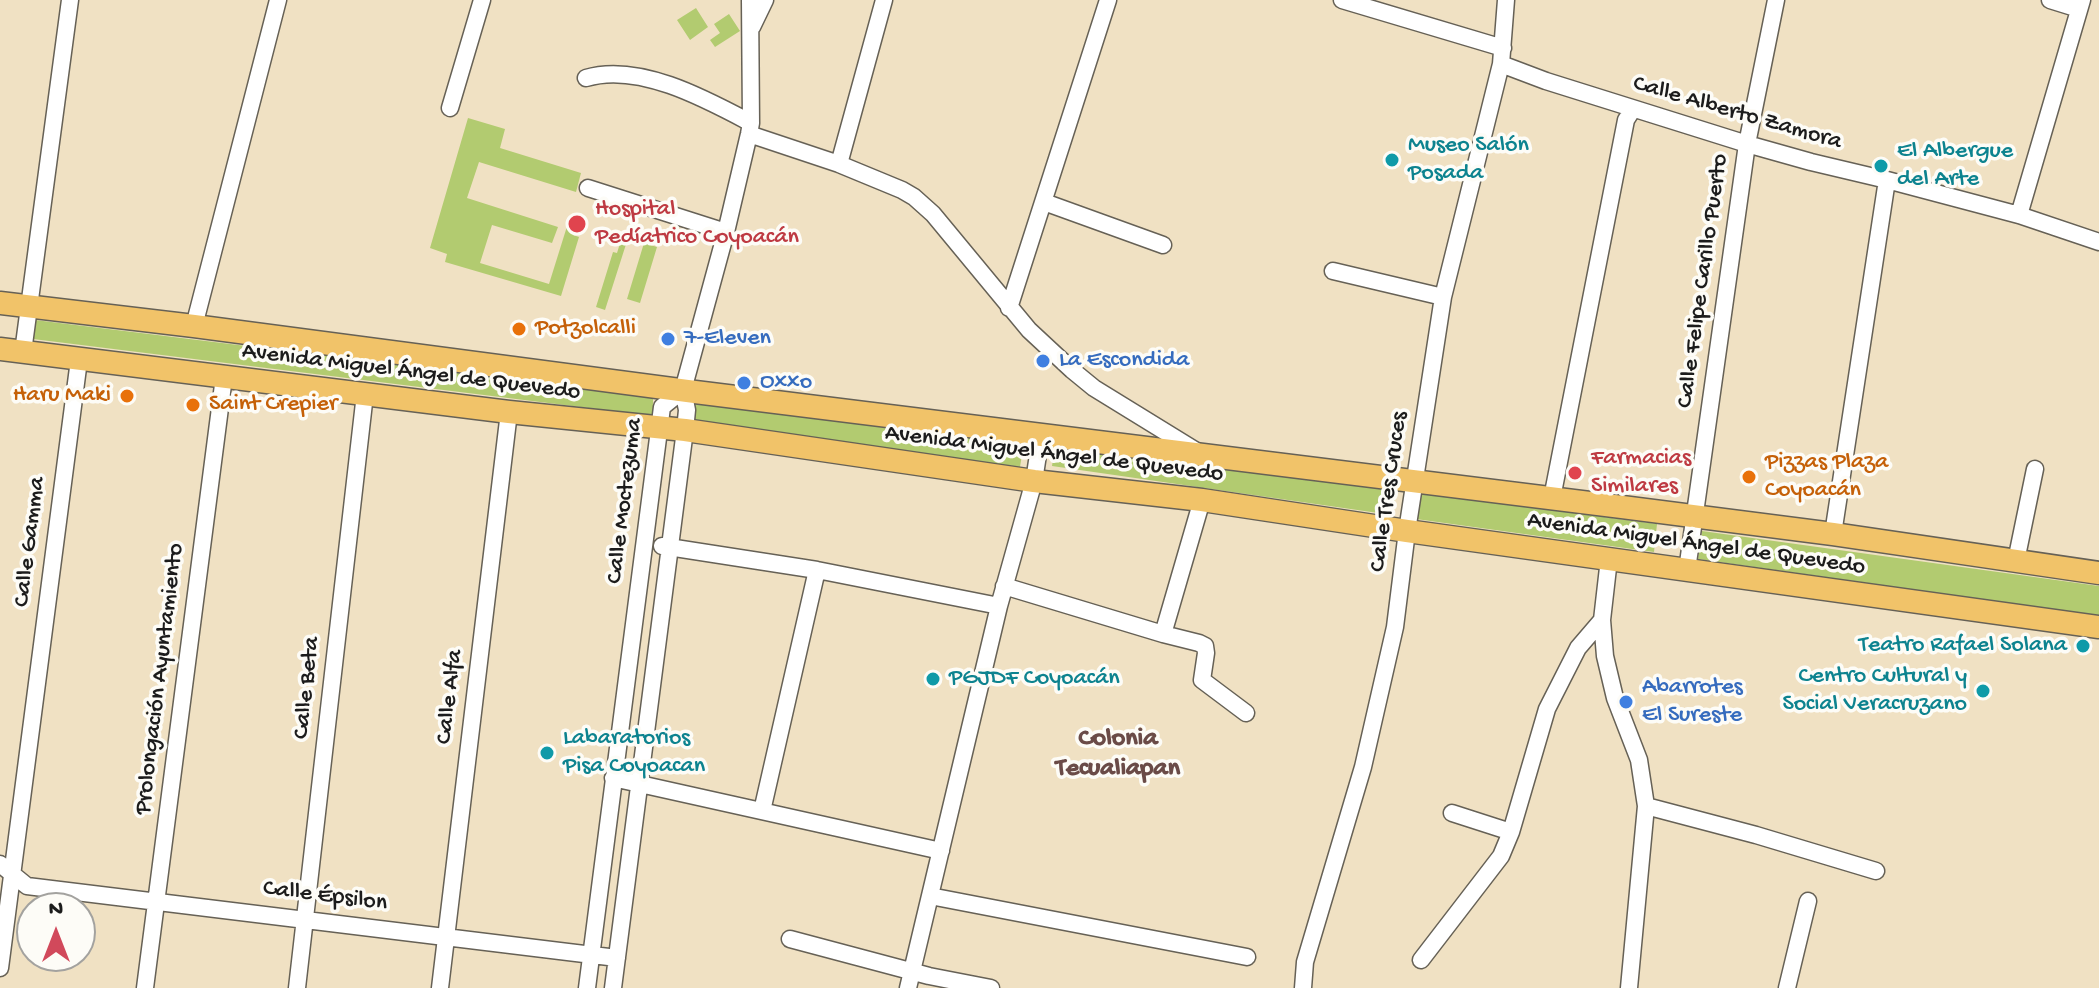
<!DOCTYPE html>
<html>
<head>
<meta charset="utf-8">
<style>
  body { margin:0 }
  #map { position:relative; width:2099px; height:988px; overflow:hidden; background:#f0e1c3; font-family:"Gochi Hand",sans-serif }
  canvas { display:block }
  .north { position:absolute; left:16px; top:892px; width:80px; height:80px; box-sizing:border-box; background:#fdfcf7; border:2px solid #a3a29f; border-radius:50%; rotate:0deg; font-size:22px; font-weight:700; line-height:32px; text-align:center; color:#1c1c1c }
  .north::after { content:''; display:block; margin:auto; width:28px; height:36px; background:#d1495b; clip-path:polygon(50% 0,100% 100%,50% 72%,0 100%) }
</style>
</head>
<body>
<div id="map">
<canvas width="2099" height="988"></canvas>
<div class="north">N</div>
</div>
<script>
const g = document.querySelector('canvas').getContext('2d');
g.lineJoin = 'round';
function fill(path, color) {
  g.fillStyle = color;
  g.fill(path, 'evenodd');
}
function trace(path, color, width, dash) {
  g.strokeStyle = color;
  g.lineWidth = width;
  g.lineCap = dash ? 'butt' : 'round';
  g.setLineDash(dash || []);
  g.stroke(path);
}
function drawText(font, color, halo, rows, align = 'center') {
  g.font = font + ' "Gochi Hand",sans-serif';
  g.lineWidth = 7;
  g.setLineDash([]);
  g.textBaseline = 'middle';
  g.strokeStyle = halo;
  g.fillStyle = color;
  for (const [text, x, y, turn = 0] of rows) {
    g.save();
    g.translate(x, y);
    g.rotate((+turn || 0) * Math.PI / 180);
    g.textAlign = isNaN(turn) ? turn : align;
    if (halo) g.strokeText(text, 0, 0);
    g.fillText(text, 0, 0);
    g.restore();
  }
}
const green = new Path2D(`
  M696 8 708 27 690 40 677 20Z
  M729 14 740 31 715 47 710 40 720 33 714 24Z
  M468 118 505 129 500 148 581 173 576 192 479 162 467 198 558 227 552 243 492 225 480 263 549 284 569 220 577 223 573 235 579 237 561 296 445 262 447 254 430 248Z
  M622 237 628 238 605 310 596 307 613 252 617 253Z
  M644 243 657 247 640 303 627 299Z
  M35 320 653 396V416L33 339Z
  M695 402 1024 442 1020 467 695 421Z
  M1055 446 1397 489 1392 515 1052 466Z
  M1422 493 1657 524 1654 552 1416 519Z
  M1702 531 2099 586V616L1698 559Z`);
const minor = new Path2D(`
  M1342 0 1503 48
  M2050 0 2079 9
  M752 27 765 0
  M1501 64 1546 81 1747 144 1811 162 1887 180 2019 215 2099 242
  M586 78C638 62 706 99 751 123
  M450 108 482 0
  M749 134 839 164 902 190 914 197 933 214 1029 330 1072 370 1094 388 1198 452
  M839 164 884 0
  M588 188 726 232
  M1044 202 1163 245
  M2019 215 2082 0
  M1333 271 1443 297
  M1009 308 1108 0
  M194 326 278 0
  M23 352 70 0
  M1552 498 1626 120 1633 109
  M1833 534 1887 180
  M662 546 817 570 999 606
  M1609 559 1602 620 1605 656 1615 698 1639 760 1646 806 1629 988
  M2016 561 2035 469
  M1687 570 1747 144 1776 0
  M1004 586 1163 634 1199 643 1205 646 1206 653 1202 680 1246 713
  M1163 634 1202 500
  M613 778 941 851
  M1646 806 1756 835 1876 871
  M762 811 817 570
  M1452 813 1511 832
  M0 864 27 886 617 958
  M930 896 1247 957
  M790 939 929 976 991 988
  M1421 960 1501 856 1511 832 1547 709 1578 648 1602 620
  M0 968 79 360
  M145 988 224 377
  M297 988 365 394
  M440 988 509 412
  M587 988 662 407 683 390
  M613 988 685 430 687 410 683 390 726 232 749 134 751 123 750 0
  M908 988 999 606 1034 481 1041 435
  M1303 988 1305 962 1363 767 1395 627 1407 531 1443 297 1501 64 1506 0
  M1787 988 1808 901`);
const major = new Path2D(`
  M0 303 194 326 695 392 1622 507 1833 534 2099 573
  M0 349 509 412 685 430 1034 481 1202 500 1407 531 2099 627`);
const markers = [
  [1392,160,8,"#0f9aa8"],
  [1881,166,8,"#0f9aa8"],
  [577,224,10,"#e0444e"],
  [519,329,8,"#e8710a"],
  [668,339,8,"#3f7fe0"],
  [1043,361,8,"#3f7fe0"],
  [744,383,8,"#3f7fe0"],
  [127,396,8,"#e8710a"],
  [193,405,8,"#e8710a"],
  [1575,473,8,"#e0444e"],
  [1749,477,8,"#e8710a"],
  [2083,646,8,"#0f9aa8"],
  [933,679,8,"#0f9aa8"],
  [1983,691,8,"#0f9aa8"],
  [1626,702,8,"#3f7fe0"],
  [547,753,8,"#0f9aa8"]
];
const streetNames = [
  ["Calle Alberto Zamora",1737,114,16],
  ["Calle Felipe Carillo Puerto",1704,281,-82],
  ["Avenida Miguel Ángel de Quevedo",411,373,7],
  ["Avenida Miguel Ángel de Quevedo",1054,455,7],
  ["Calle Tres Cruces",1390,492,-82],
  ["Calle Moctezuma",626,501,-83],
  ["Calle Gamma",31,542,-83],
  ["Avenida Miguel Ángel de Quevedo",1696,545,8],
  ["Prolongación Ayuntamiento",161,679,-83],
  ["Calle Beta",308,688,-84],
  ["Calle Alfa",451,697,-83],
  ["Calle Épsilon",325,897,7]
];
const cultureNames = [
  ["Museo Salón",1408,146],
  ["Posada",1408,174],
  ["El Albergue",1897,152],
  ["del Arte",1897,180],
  ["Teatro Rafael Solana",2067,646,"right"],
  ["Centro Cultural y",1967,677,"right"],
  ["Social Veracruzano",1967,705,"right"],
  ["PGJDF Coyoacán",949,679],
  ["Labaratorios",563,739],
  ["Pisa Coyoacan",563,767]
];
const healthNames = [
  ["Hospital",595,210],
  ["Pedíatrico Coyoacán",595,238],
  ["Farmacias",1591,459],
  ["Similares",1591,487]
];
const foodNames = [
  ["Potzolcalli",535,329],
  ["Haru Maki",111,396,"right"],
  ["Saint Crepier",209,405],
  ["Pizzas Plaza",1765,463],
  ["Coyoacán",1765,491]
];
const shopNames = [
  ["7-Eleven",684,339],
  ["La Escondida",1059,361],
  ["Oxxo",760,383],
  ["Abarrotes",1642,688],
  ["El Sureste",1642,716]
];
const neighbourhoodNames = [
  ["Colonia",1118,740],
  ["Tecualiapan",1118,770]
];
fill(green, '#b2cb70');
trace(minor, '#666156', 19);
trace(major, '#666156', 25);
trace(minor, '#fff', 16);
trace(major, '#f1c369', 22);
for (const [x, y, r, color] of markers) {
  const dot = new Path2D();
  dot.arc(x, y, r, 0, 2 * Math.PI);
  g.fillStyle = color;
  g.fill(dot);
  trace(dot, '#fdfcf7', 3);
}
drawText('24px', '#1c1c1c', '#fdfcf7', streetNames);
drawText('24px', '#0d838f', '#fdfcf7', cultureNames, 'left');
drawText('24px', '#be3a42', '#fdfcf7', healthNames, 'left');
drawText('24px', '#c56008', '#fdfcf7', foodNames, 'left');
drawText('24px', '#366cbe', '#fdfcf7', shopNames, 'left');
drawText('bold 26px', '#6a4b47', '#fdfcf7', neighbourhoodNames);
</script>
</body>
</html>
